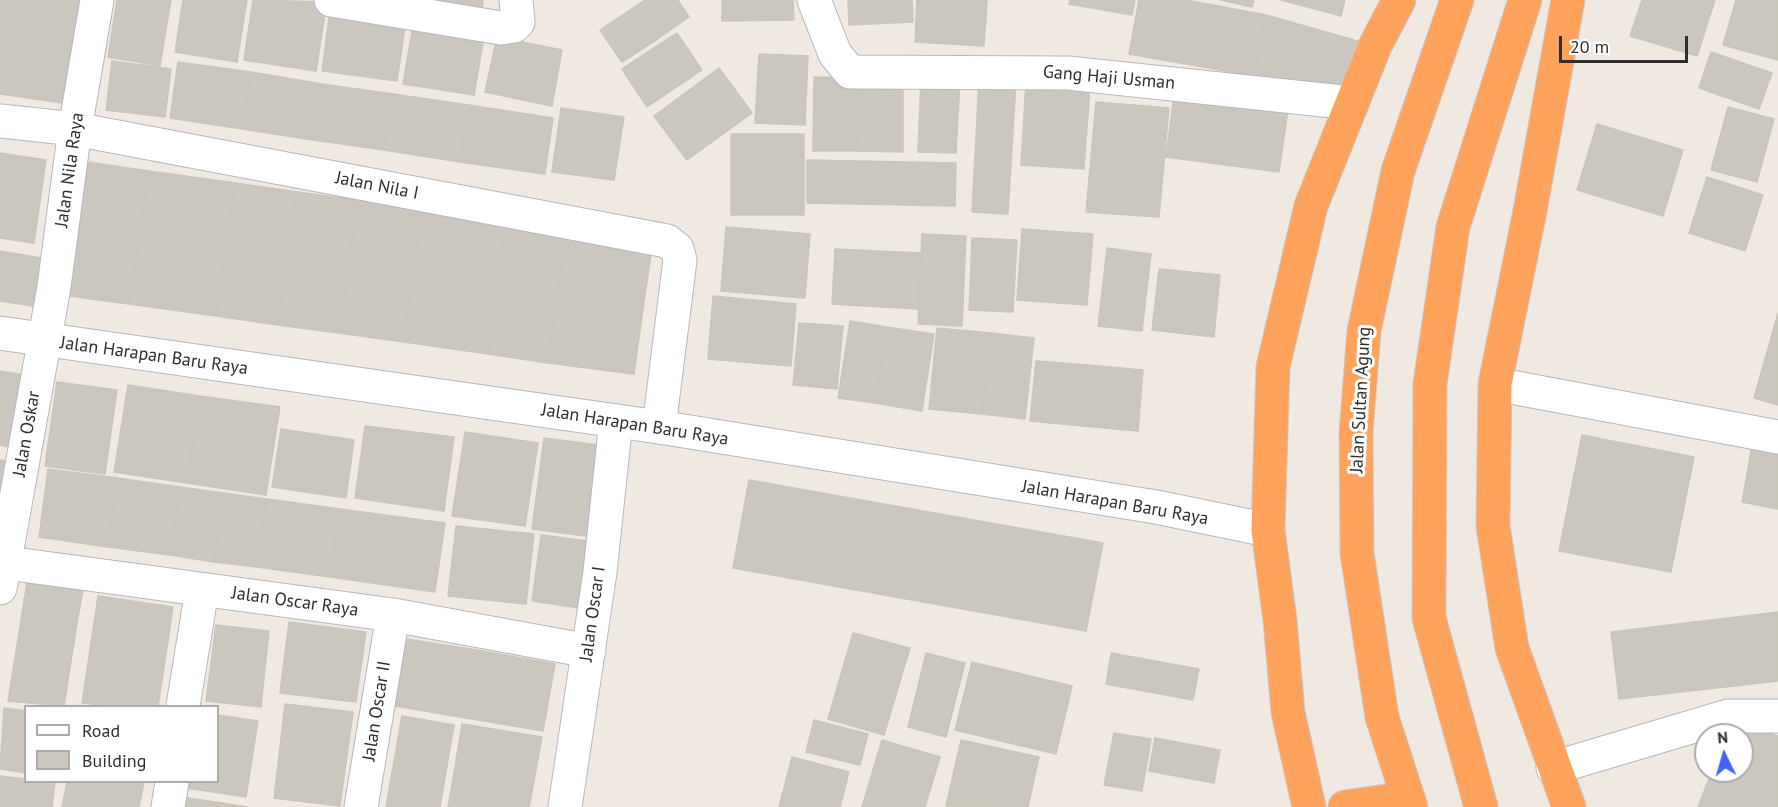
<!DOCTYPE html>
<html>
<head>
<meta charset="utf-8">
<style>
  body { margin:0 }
  #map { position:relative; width:1778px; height:807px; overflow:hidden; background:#efe9e1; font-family:"PT Sans",sans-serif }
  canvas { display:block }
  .legend { position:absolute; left:24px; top:705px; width:195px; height:78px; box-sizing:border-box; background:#fff; border:2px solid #ababab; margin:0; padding:8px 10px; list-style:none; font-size:18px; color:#2e2e2e }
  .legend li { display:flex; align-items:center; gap:12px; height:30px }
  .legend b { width:30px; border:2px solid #ababab }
  .north { position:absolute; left:1694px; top:723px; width:60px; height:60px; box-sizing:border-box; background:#fff; border:2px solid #ababab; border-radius:50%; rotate:355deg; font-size:16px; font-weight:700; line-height:24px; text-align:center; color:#2e2e2e }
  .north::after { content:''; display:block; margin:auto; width:21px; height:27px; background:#4264fb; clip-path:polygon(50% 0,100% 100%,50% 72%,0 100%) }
  .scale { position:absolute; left:1559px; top:36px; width:129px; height:27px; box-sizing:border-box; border:3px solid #2e2e2e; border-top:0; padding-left:8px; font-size:18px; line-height:21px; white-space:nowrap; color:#2e2e2e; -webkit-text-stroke:4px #fff; paint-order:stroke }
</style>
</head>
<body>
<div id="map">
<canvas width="1778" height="807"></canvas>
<ul class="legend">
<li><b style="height:8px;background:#fff"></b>Road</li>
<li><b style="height:16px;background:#cbc7bf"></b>Building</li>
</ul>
<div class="north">N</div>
<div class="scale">20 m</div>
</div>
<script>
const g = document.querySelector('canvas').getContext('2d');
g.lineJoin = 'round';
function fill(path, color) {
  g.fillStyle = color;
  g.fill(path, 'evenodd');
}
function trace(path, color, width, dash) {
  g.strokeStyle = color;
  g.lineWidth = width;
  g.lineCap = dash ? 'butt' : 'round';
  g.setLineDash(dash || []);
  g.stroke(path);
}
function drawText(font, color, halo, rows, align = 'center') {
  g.font = font + ' "PT Sans",sans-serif';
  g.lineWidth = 6;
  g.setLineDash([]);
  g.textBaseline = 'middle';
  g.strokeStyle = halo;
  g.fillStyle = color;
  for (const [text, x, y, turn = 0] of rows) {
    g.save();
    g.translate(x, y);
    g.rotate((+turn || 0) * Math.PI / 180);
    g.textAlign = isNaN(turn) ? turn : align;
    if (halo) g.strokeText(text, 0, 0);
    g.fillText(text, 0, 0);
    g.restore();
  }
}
const building = new Path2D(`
  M0 0H79L73 38 0 27Z
  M117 0H171L160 66 108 57Z
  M183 0H247L237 62 175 52Z
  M253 0 327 2 316 71 244 60Z
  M433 0H483L482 8Z
  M645 0H678L689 17 656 40 633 8Z
  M722 0H793L794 20 722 21Z
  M848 0H912L913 22 849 25Z
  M917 0H987L984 46 915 42Z
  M1070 0H1135L1132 15 1069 4Z
  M1139 0H1186L1266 15 1254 76 1129 54Z
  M1220 0H1254L1252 7Z
  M1281 0H1345L1341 16Z
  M1642 0H1715L1697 56 1630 36Z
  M1736 0H1778V60L1723 45Z
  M633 8 656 40 622 62 600 30Z
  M330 10 406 20 397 81 322 71Z
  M1266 15 1375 46 1352 103 1254 76Z
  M414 20 485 31 474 95 403 84Z
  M0 27 73 38 63 103 0 94Z
  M677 33 702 70 647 107 622 69Z
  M497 37 562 50 552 106 485 92Z
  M1711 52 1772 73 1759 109 1699 88Z
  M759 54 808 56 805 125 755 123Z
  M112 61 171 69 165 117 106 110Z
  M178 62 251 72 242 129 170 118Z
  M719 68 752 113 687 160 654 116Z
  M251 72 322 84 313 140 242 129Z
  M921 76 960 79 956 153 918 152Z
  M814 77 859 78 857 151H813Z
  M859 78H903V152L857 151Z
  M979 79 1016 81 1008 214 972 212Z
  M1026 82 1090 86 1084 169 1021 165Z
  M322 84 393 94 384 150 313 140Z
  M1175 88 1289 103 1279 172 1166 157Z
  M393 94 469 105 460 162 384 150Z
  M1096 102 1169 108 1159 217 1086 212Z
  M469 105 553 118 545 174 460 162Z
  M1728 107 1774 119 1757 182 1711 170Z
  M561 108 624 117 614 180 552 172Z
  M1597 124 1683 150 1663 216 1577 190Z
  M731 134H804V215H731Z
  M0 153 46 160 34 243 0 238Z
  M807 160 956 163 955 206 807 203Z
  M80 161 149 171 139 239 71 229Z
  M149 171 235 183 225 250 139 239Z
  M1707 177 1763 195 1745 251 1689 233Z
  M235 183 297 192 287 259 225 250Z
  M297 192 358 200 348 267 287 259Z
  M358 200 422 209 412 277 348 267Z
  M422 209 506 221 497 289 412 277Z
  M506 221 567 229 557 297 497 289Z
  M726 227 810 234 805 298 721 291Z
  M71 229 139 239 129 304 62 295Z
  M567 229 653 241 643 309 557 297Z
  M1022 229 1093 234 1087 305 1017 300Z
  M922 234 966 236 962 326 918 324Z
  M972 238 1017 240 1013 312 969 310Z
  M139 239 225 250 216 316 129 304Z
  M1107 248 1151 254 1142 331 1098 326Z
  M835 249 921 253 918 309 832 304Z
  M225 250 287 259 278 325 216 316Z
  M0 251 47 259 39 307 0 301Z
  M287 259 348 267 339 333 278 325Z
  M348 267 412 277 404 342 339 333Z
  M1159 269 1220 275 1214 337 1152 330Z
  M412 277 497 289 488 354 404 342Z
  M497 289 557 297 548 363 488 354Z
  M713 296 796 304 791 366 708 359Z
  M557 297 643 309 634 374 548 363Z
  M1778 313V405L1754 398Z
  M850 321 887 327 875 403 838 398Z
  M799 323 843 326 837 389 793 385Z
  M887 327 934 334 922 411 875 403Z
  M937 328 991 333 982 414 929 409Z
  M991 333 1034 338 1025 419 982 414Z
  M1036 361 1088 365 1083 426 1030 421Z
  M1088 365 1143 370 1138 431 1083 426Z
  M0 371 30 376 17 448 0 445Z
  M57 382 117 390 105 474 45 466Z
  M128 385 200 396 187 483 114 472Z
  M200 396 280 407 266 495 187 483Z
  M365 426 454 437 444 511 355 498Z
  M281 429 354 440 346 498 272 487Z
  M465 432 538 443 525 526 452 516Z
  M1582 435 1694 457 1671 572 1559 551Z
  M1754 435 1778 439V509L1742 502Z
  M544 438 606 446 594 537 532 529Z
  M0 460 8 461 0 506Z
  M48 469 117 478 108 547 39 537Z
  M117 478 180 487 170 555 108 547Z
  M749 480 1103 543 1086 631 733 568Z
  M180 487 223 493 214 562 170 555Z
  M223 493 267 499 257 567 214 562Z
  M267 499 340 509 330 577 257 567Z
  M340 509 445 523 435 592 330 577Z
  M456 526 534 534 526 604 448 596Z
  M541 535 595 542 586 609 532 601Z
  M28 576 84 584 77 623 22 614Z
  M98 596 173 607 163 674 88 663Z
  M1778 612V681L1619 699 1611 632Z
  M22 614 77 623 64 706 8 701Z
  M289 622 366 632 356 702 280 693Z
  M216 625 269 631 261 707 206 701Z
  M853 633 910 648 884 735 828 719Z
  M406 639 477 650 466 718 395 706Z
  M477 650 555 664 543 731 466 718Z
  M926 653 965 663 946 737 908 727Z
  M1111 653 1199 669 1193 700 1106 684Z
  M972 662 1072 686 1056 754 955 730Z
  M88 663 163 674 158 706H109L82 703Z
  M285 704 353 712 340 806 274 798Z
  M4 708 26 711V773L0 769Z
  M218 715 258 721 246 797 187 788 189 782H218Z
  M402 716 454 725 440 807H386Z
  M814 720 868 734 860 765 806 752Z
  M1733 721 1778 736V807H1698L1712 771H1742V735H1727Z
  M462 724 542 737 532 792 453 779Z
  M1114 733 1151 739 1142 791 1104 785Z
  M1155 738 1220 750 1214 783 1149 771Z
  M882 740 940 757 925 807H862Z
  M961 740 1039 757 1028 807 946 806Z
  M792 757 849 772 840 807H779Z
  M0 776 26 779V782H55L52 807H0Z
  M453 779 532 792 529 807H448Z
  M67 782H144L139 807H62Z
  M182 797 248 807H180Z`);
const street = new Path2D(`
  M331 0 501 28 514 26 518 22 516 0
  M814 0 835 54 850 72 1068 73 1352 103
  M0 121 75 129 667 241 677 249 680 260 659 427
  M1495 384 1778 437
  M0 562 393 615 589 651
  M0 588 54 287 75 129 97 0
  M183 706 202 590
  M1553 768 1728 716H1778
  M168 807 172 782
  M361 807 393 615
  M565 807 600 572 616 421`);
const secondary = new Path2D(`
  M0 333 659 427 1156 507 1268 530`);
const highway = new Path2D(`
  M1568 0 1530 211 1495 384 1493 526 1512 648 1569 807
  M1309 807 1288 712 1280 620 1268 530 1273 367 1311 206 1375 46 1399 0
  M1345 807 1407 798
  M1411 807 1382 717 1357 553 1356 433 1364 331 1398 171 1457 0
  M1481 807 1429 618 1430 384 1453 227 1525 0`);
const streetNames = [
  ["Gang Haji Usman",1109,78,5],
  ["Jalan Nila Raya",70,170,-82],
  ["Jalan Nila I",377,186,11],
  ["Jalan Harapan Baru Raya",154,356,8],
  ["Jalan Sultan Agung",1361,400,-87],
  ["Jalan Harapan Baru Raya",635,425,9],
  ["Jalan Oskar",27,434,-80],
  ["Jalan Harapan Baru Raya",1115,503,10],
  ["Jalan Oscar Raya",295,602,8],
  ["Jalan Oscar I",593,614,-82],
  ["Jalan Oscar II",377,711,-81]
];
fill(building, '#cbc7bf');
trace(building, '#cbc5ba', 1.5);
trace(street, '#b4b7c1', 35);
trace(secondary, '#b4b7c1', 35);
trace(highway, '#c9c9c9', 35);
trace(street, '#fff', 33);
trace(secondary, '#fff', 33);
trace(highway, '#ffa35c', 33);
drawText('18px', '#2e2e2e', '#fff', streetNames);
</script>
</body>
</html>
